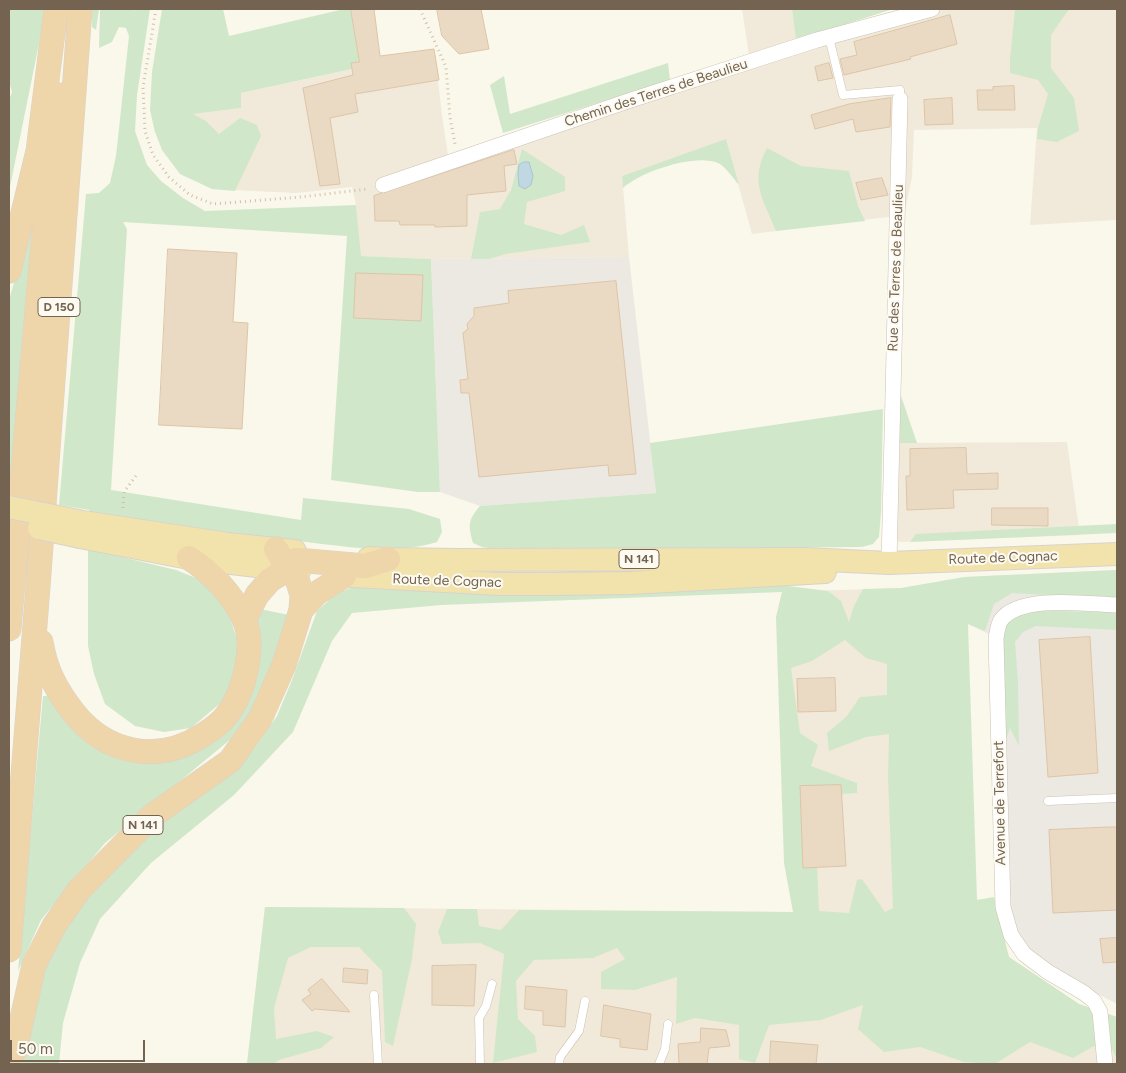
<!DOCTYPE html>
<html>
<head>
<meta charset="utf-8">
<style>
  body { margin:0 }
  #map { position:relative; width:1126px; height:1073px; overflow:hidden; background:#faf7eb; font-family:Figtree,sans-serif }
  canvas { display:block }
  .frame { position:absolute; inset:0; border:10px solid #736350; pointer-events:none }
  .scale { position:absolute; left:10px; top:1040px; width:135px; height:22px; box-sizing:border-box; border:2px solid #736350; border-top:0; padding-left:6px; font-size:15px; line-height:18px; white-space:nowrap; color:#736350; -webkit-text-stroke:4px #fdfaf1; paint-order:stroke }
</style>
</head>
<body>
<div id="map">
<canvas width="1126" height="1073"></canvas>
<div class="frame"></div>
<div class="scale">50 m</div>
</div>
<script>
const g = document.querySelector('canvas').getContext('2d');
g.lineJoin = 'round';
function fill(path, color) {
  g.fillStyle = color;
  g.fill(path, 'evenodd');
}
function trace(path, color, width, dash) {
  g.strokeStyle = color;
  g.lineWidth = width;
  g.lineCap = dash ? 'butt' : 'round';
  g.setLineDash(dash || []);
  g.stroke(path);
}
function drawText(font, color, halo, rows, align = 'center') {
  g.font = font + ' Figtree,sans-serif';
  g.lineWidth = 4;
  g.setLineDash([]);
  g.textBaseline = 'middle';
  g.strokeStyle = halo;
  g.fillStyle = color;
  for (const [text, x, y, turn = 0] of rows) {
    g.save();
    g.translate(x, y);
    g.rotate((+turn || 0) * Math.PI / 180);
    g.textAlign = isNaN(turn) ? turn : align;
    if (halo) g.strokeText(text, 0, 0);
    g.fillText(text, 0, 0);
    g.restore();
  }
}
const residential = new Path2D(`
  M742 9H792L797 46 932 9H1117V220L1030 225 1037 128 914 130 912 177 904 215 752 234 726 140 622 176 629 257 431 259 360 256 356 205 352 187 296 193 212 189 166 117 240 108 241 93 352 69 436 63 442 115 449 162 750 62Z
  M1067 442 1080 535 899 542 895 537 896 443Z
  M901 588 919 903 989 899 1009 957 1079 1004 1117 1017V1064H247L265 907 793 912 782 592Z`);
const industrial = new Path2D(`
  M629 257 656 493 480 506 440 492 431 259Z
  M1117 570V1004L1085 987 1023 947 1007 907 999 639 968 624 964 577Z`);
const green = new Path2D(`
  M9 9H46L9 192V100L12 92 9 81Z
  M92 9H99L96 30 92 27Z
  M100 9H134L135 11 136 9H150L137 95 135 131 147 165 161 181 183 198 205 211 356 205 361 256 431 259 440 492H418L331 480 347 236 123 222 127 229 111 490 301 520 303 498 409 509 440 519 442 532 437 542C391 556 336 545 289 540 222 532 156 524 89 515V510L59 505 86 194 99 193 110 183 116 156 129 36 126 28 119 27 112 42 99 48Z
  M162 9H223L229 36 344 9H351L359 62 351 63 352 69 241 93V108L193 114 206 121 219 134 240 118 257 125 261 136 235 191 212 189 180 174 162 150 155 132 150 110 152 72Z
  M792 9H893L796 40Z
  M1015 9H1069L1051 35V68L1074 98 1079 131 1057 142 1037 139 1038 128 1048 94 1038 80 1010 73V60Z
  M668 63 670 80 503 133 490 85 504 76 510 114Z
  M726 139 739 185C733 178 725 166 718 163 695 153 640 172 623 188L622 176Z
  M767 148 801 166 849 171 858 206 865 221 776 231C763 199 749 182 767 148Z
  M522 149 565 177V191L527 202 524 224 561 235 584 225 590 242 506 254 489 259H471L480 212 500 209 511 190Z
  M40 168 9 496V300L27 237Z
  M899 390 917 443H896Z
  M883 409 881 512 879 537 873 544 862 547 501 550 482 547 473 543C468 525 468 520 480 506L656 493 650 443Z
  M1117 524V533L910 542 916 534Z
  M88 549 176 570 201 580 217 595 229 615 238 642 236 673 224 700 191 728 164 732 135 726 105 704 94 674 88 646Z
  M1117 570V599L1012 593 994 604 985 631 968 624 977 900 994 897 1009 957 1079 1004 1117 1017V1059L1111 1047 1094 1046 1073 1058 1030 1042 995 1064 964 1062 920 1047 884 1052 858 1029 863 1005 821 1020 769 1025 755 1063 739 1059V1025L695 1018 676 1024 677 977 635 990 601 989V972L625 959 617 948 593 958 534 960 516 981 518 1019 535 1036 537 1052 493 1063 504 954 480 943 442 944 438 932 447 909H477L479 926 501 930 519 910 793 912 784 863 776 617 782 592 441 605 352 613 332 641 293 732 234 795 151 863 100 919 80 963 63 1023 59 1064H22L25 1030 35 985 57 935 90 890 163 820 225 774 254 749 277 716 292 680 317 611 335 595 350 588 772 584 828 591 841 601 849 622 854 606 863 589 901 588 964 577ZM845 640 866 658 887 664V695L860 697 846 717 827 733 829 751 866 737 889 734 888 777 893 908 885 912 862 879 857 880 849 913 819 911 817 862 827 795 857 793V783L811 766 818 745 800 733 791 668 812 661Z
  M260 609 289 615 283 647 243 729 105 843 41 920 18 971 43 696H51L135 759 232 724Z
  M1041 611 1117 612V630L1036 626 1023 632 1015 642 1018 683 1019 746 1010 728 1006 739 999 639 1006 623 1020 614Z
  M265 907 404 908 416 924 412 959 393 1046 385 1042 382 971 359 947H311L288 958 274 1008 276 1039 317 1031 334 1037 321 1048 279 1060 273 1064H247Z`);
const water = new Path2D(`
  M524 162H529L533 176 531 185 525 189 519 186 518 174 519 165Z`);
const building = new Path2D(`
  M351 9H374L380 56 434 49 439 80 355 94 358 112 330 118 340 184 320 186 303 88 353 75 351 63 359 62Z
  M437 9H481L489 49 459 54 442 36Z
  M950 15 957 44 910 57 911 59 844 75 840 59 857 55 854 42Z
  M829 63 833 78 818 81 815 67Z
  M1014 86 1015 110H978L977 90H993V87Z
  M891 98 890 127 856 132 853 119 815 129 811 115 849 104Z
  M952 98 953 124 925 125 924 100Z
  M514 150 517 164 504 166 506 191 467 195V226L435 227V225H400L399 221H375L374 196Z
  M882 178 888 195 861 200 856 183Z
  M168 249 237 253 233 322 248 323 242 429 159 425Z
  M356 273 423 275 421 321 354 318Z
  M616 281 636 474 609 476 608 465 479 477 469 393H461L460 380 468 379 463 333 468 329 467 324 474 316V308L509 303 508 291Z
  M966 448 967 474 998 473V489L953 490 954 508 907 510 906 476H910V449Z
  M992 508H1048V526L992 525Z
  M1090 637 1098 773 1048 777 1039 640Z
  M835 678 836 711 798 712 797 679Z
  M841 785 846 866 803 868 800 786Z
  M1109 827H1117V910L1053 913 1049 830Z
  M1117 938V962L1103 963 1100 939Z
  M476 965 474 1006 432 1005V966Z
  M344 968 368 970 367 984 343 982Z
  M322 979 350 1012 315 1009 312 1011 302 1000 311 994 308 990Z
  M526 986 567 990 565 1027 543 1025V1011L525 1009Z
  M604 1005 651 1014 647 1050 620 1047V1039L601 1036Z
  M701 1028 726 1030 730 1046 709 1048 707 1064H679L678 1044 700 1042Z
  M771 1041 818 1045 816 1064H770Z`);
const path = new Path2D(`
  M156 9 143 87 145 131 153 155 169 177 190 195 213 204 301 197 368 189
  M420 9 446 67 450 117 455 144
  M123 508 124 492 138 473`);
const service = new Path2D(`
  M829 37 843 95 900 90V99
  M1048 801 1117 798
  M374 995 378 1064
  M480 1064 479 1018 486 1006 492 984
  M559 1064 560 1057 579 1031 585 1001
  M659 1064 665 1049 668 1024`);
const minor = new Path2D(`
  M383 185 631 100 817 40 932 9
  M889 563 900 99
  M1105 1064 1100 1012 1094 1001 1084 993 1048 972 1024 954 1011 935 1003 907 996 638C997 633 998 624 1001 620 1020 594 1088 604 1117 605`);
const primary = new Path2D(`
  M83 522 228 544 295 551
  M80 537 189 558 299 571
  M369 558 388 559 458 560 805 559 889 563 1117 554
  M335 575 499 584H554L631 583 825 572`);
const trunk = new Path2D(`
  M9 271 38 151 56 9
  M276 549 288 569 296 560 365 566 388 559
  M301 610 317 593 344 576
  M9 629 43 242 59 95
  M41 642C46 671 56 690 74 713 107 754 158 764 203 735 211 730 220 724 226 716 244 694 256 646 244 619 232 594 211 572 189 558
  M9 950 38 587 80 9
  M9 1059 15 1050 34 965 54 926 79 890 152 816 230 761 260 719 284 665 301 610 302 595 297 579 288 569 270 580 257 595 244 620`);
const primaryBridge = new Path2D(`
  M9 507 83 522
  M39 528 80 537`);
const shields = [
  [59,307,42],
  [639,559,40],
  [143,825,40]
];
const shieldNames = [
  ["D 150",59,307],
  ["N 141",639,559],
  ["N 141",143,825]
];
const streetNames = [
  ["Chemin des Terres de Beaulieu",656,93,-18],
  ["Rue des Terres de Beaulieu",896,268,-88],
  ["Route de Cognac",1003,558,-2],
  ["Route de Cognac",447,581,2],
  ["Avenue de Terrefort",1000,803,-91]
];
fill(residential, '#f1eada');
fill(industrial, '#ece9e3');
fill(green, '#d1e7ca');
fill(water, '#c1d8e2');
trace(water, '#a8c5d3', 1);
fill(building, '#ebdac3');
trace(building, '#ddc5a8', 1);
trace(service, '#ccc2b1', 9);
trace(minor, '#ccc2b1', 16);
trace(primary, '#d8d3ce', 24);
trace(trunk, '#d8d3ce', 25);
trace(path, '#d2c0a8', 3, [1, 4]);
trace(service, '#fff', 8);
trace(minor, '#fff', 15);
trace(primary, '#f1e3ab', 22);
trace(trunk, '#efd5aa', 24);
trace(primaryBridge, '#d8d3ce', 24, []);
trace(primaryBridge, '#f1e3ab', 22);
for (const [x, y, w] of shields) {
  const box = new Path2D();
  box.roundRect(x - w / 2, y - 9.5, w, 19, 4);
  g.fillStyle = '#fdfaf1';
  g.fill(box);
  trace(box, '#736350', 1);
}
drawText('bold 12px', '#736350', null, shieldNames);
drawText('14px', '#736350', '#fdfaf1', streetNames);
</script>
</body>
</html>
